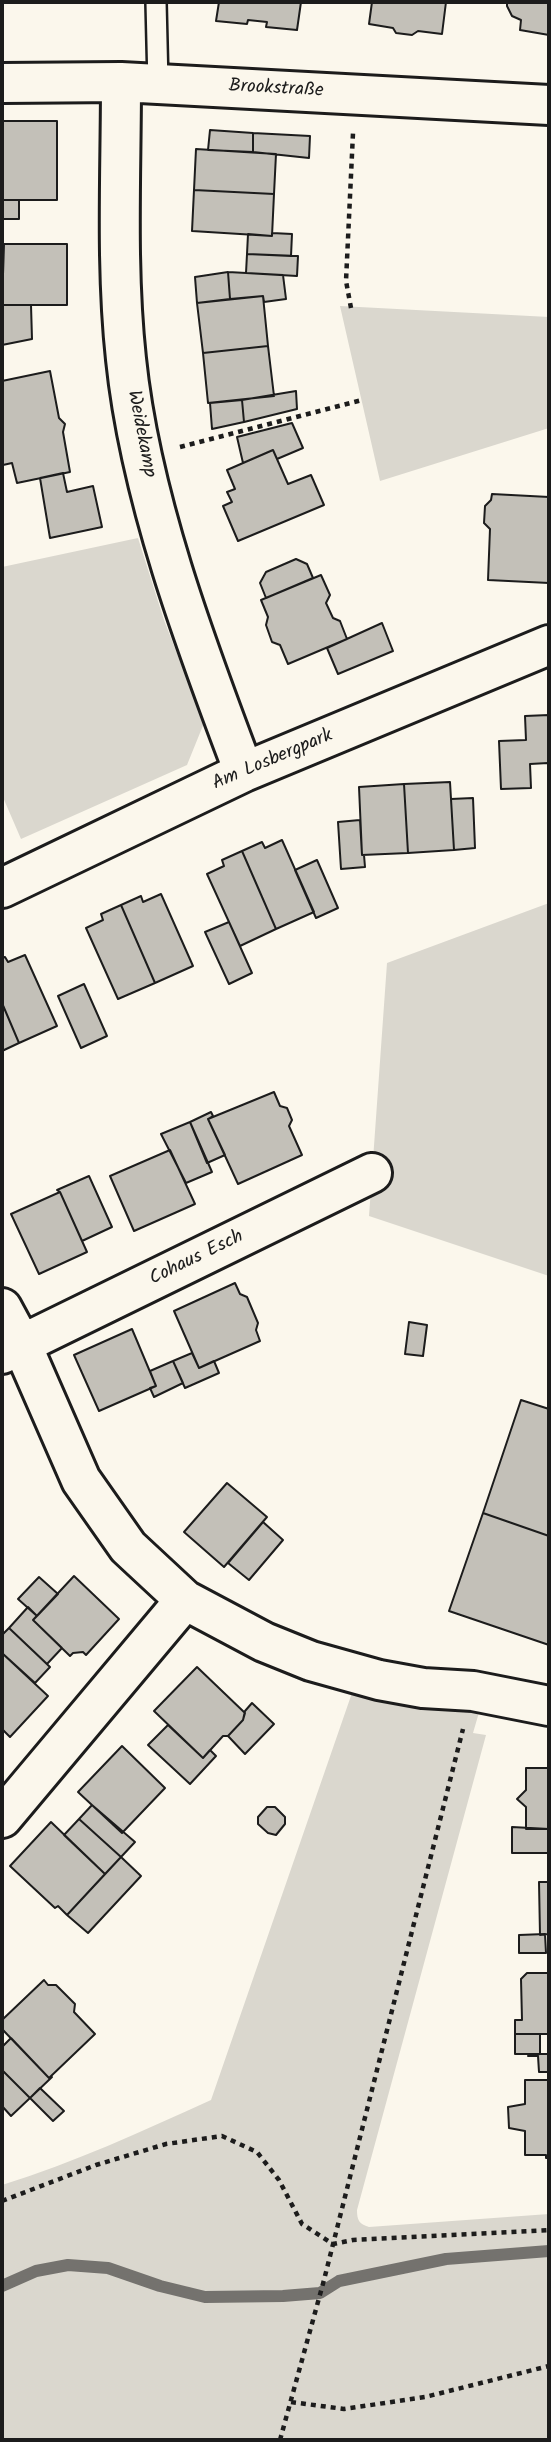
<!DOCTYPE html>
<html>
<head>
<meta charset="utf-8">
<style>
  body { margin:0 }
  #map { position:relative; width:551px; height:2442px; overflow:hidden; background:#fbf7ec; font-family:Kalam,sans-serif }
  canvas { display:block }
  .frame { position:absolute; inset:0; border:4px solid #1c1c1c; pointer-events:none }
</style>
</head>
<body>
<div id="map">
<canvas width="551" height="2442"></canvas>
<div class="frame"></div>
</div>
<script>
const g = document.querySelector('canvas').getContext('2d');
g.lineJoin = 'round';
function fill(path, color) {
  g.fillStyle = color;
  g.fill(path, 'evenodd');
}
function trace(path, color, width, dash) {
  g.strokeStyle = color;
  g.lineWidth = width;
  g.lineCap = dash ? 'butt' : 'round';
  g.setLineDash(dash || []);
  g.stroke(path);
}
function drawText(font, color, halo, rows, align = 'center') {
  g.font = font + ' Kalam,sans-serif';
  g.lineWidth = 5;
  g.setLineDash([]);
  g.textBaseline = 'middle';
  g.strokeStyle = halo;
  g.fillStyle = color;
  for (const [text, x, y, turn = 0] of rows) {
    g.save();
    g.translate(x, y);
    g.rotate((+turn || 0) * Math.PI / 180);
    g.textAlign = isNaN(turn) ? turn : align;
    if (halo) g.strokeText(text, 0, 0);
    g.fillText(text, 0, 0);
    g.restore();
  }
}
const green = new Path2D(`
  M340 306 549 317V428L380 481Z
  M138 538 164 620 204 723 187 765 21 839 2 795V567Z
  M549 903V1276L369 1216 387 963Z
  M353 1690 480 1709 473 1733 486 1735 357 2210C357 2220 359 2224 369 2227L549 2214V2440H2V2185C74 2163 142 2131 211 2100Z`);
const stream = new Path2D(`
  M2 2286 36 2271 68 2265 108 2268 160 2286 205 2297 283 2296 320 2293 339 2281 446 2259 549 2251`);
const building = new Path2D(`
  M219 2H301L297 30 266 27 267 22 248 20 247 24 216 21Z
  M372 2H446L442 34 418 31 412 35 396 33 393 28 369 24Z
  M507 2H549V35L520 30 521 20 512 16 507 6Z
  M2 121H57V200H2Z
  M210 130 253 133V152L208 150Z
  M253 133 310 136 309 158 253 152Z
  M196 149 276 154 274 194 194 190Z
  M194 190 274 194 272 236 192 231Z
  M2 200H19V219H2Z
  M272 233 292 234 291 256 247 254 248 234 272 236Z
  M4 244H67V305H2Z
  M247 254 298 256 297 276 246 273Z
  M228 272 283 275 286 299 264 302 263 296 230 299Z
  M228 272 230 299 197 303 195 277Z
  M263 296 268 346 203 353 197 303Z
  M2 305H31L32 339 2 345Z
  M268 346 274 396 208 403 203 353Z
  M50 371 59 418 65 424 63 432 70 472 17 483 12 463 3 465 2 460V381Z
  M296 391 297 409 244 422 242 400Z
  M242 400 244 422 212 429 210 403Z
  M292 423 303 448 277 459 273 450 243 463 237 437Z
  M273 450 288 484 311 475 324 505 238 541 223 506 232 502 227 492 235 489 227 470Z
  M63 473 67 492 93 486 102 527 50 538 40 478Z
  M492 494 549 497V583L488 580 490 529 484 523 485 506 491 500Z
  M296 559 307 564 313 578 266 598 260 583 266 572Z
  M321 575 330 595 326 603 333 618 340 621 347 639 288 664 280 645 272 642 266 625 268 617 261 600Z
  M382 623 393 651 338 674 327 648Z
  M549 715V780L548 763 530 764 531 788 501 789 499 741 526 740 525 716Z
  M450 782 454 850 408 853 404 784Z
  M404 784 408 853 362 855 359 787Z
  M473 798 475 848 454 850 451 799Z
  M360 820 362 855H364L365 867 341 869 338 822Z
  M282 840 314 912 276 929 242 851 262 842 265 848Z
  M242 851 276 929 240 946 207 874 224 866 222 860Z
  M317 860 338 908 316 918 295 870Z
  M161 894 193 966 155 983 121 905 141 896 143 902Z
  M121 905 155 983 118 999 86 928 103 920 101 914Z
  M229 922 252 973 229 984 205 932Z
  M25 955 57 1026 19 1043 2 1003V958L5 957 8 962Z
  M84 984 107 1036 81 1048 58 996Z
  M2 1003 19 1043 2 1051Z
  M274 1092 280 1106 287 1108 292 1120 289 1126 302 1155 238 1184 208 1119Z
  M211 1112 213 1116 208 1119 225 1155 207 1163 190 1122Z
  M190 1122 212 1172 186 1183 161 1134Z
  M170 1150 195 1204 134 1231 110 1176Z
  M89 1176 112 1227 82 1241 60 1192 57 1190Z
  M60 1192 87 1252 39 1274 11 1214Z
  M235 1283 240 1294 247 1297 258 1323 256 1330 260 1341 199 1368 174 1311Z
  M409 1322 427 1325 423 1356 405 1354Z
  M132 1329 156 1386 99 1411 74 1355Z
  M192 1353 199 1368 214 1361 219 1373 185 1388 173 1361Z
  M173 1361 183 1383 154 1397 150 1388 156 1386 150 1371Z
  M521 1400 549 1409V1536L483 1513Z
  M227 1483 267 1517 224 1567 184 1532Z
  M483 1513 549 1536V1645L449 1611Z
  M263 1522 283 1540 249 1580 228 1563Z
  M74 1576 119 1619 86 1655 83 1652 73 1653 70 1656 33 1620Z
  M39 1577 58 1594 37 1616 18 1599Z
  M28 1607 37 1616 33 1620 62 1648 47 1664 9 1628Z
  M9 1628 50 1667 35 1683 2 1653V1635Z
  M2 1653 48 1696 10 1737 2 1729Z
  M197 1667 245 1713 243 1720 228 1736H223L203 1758 154 1711Z
  M252 1703 274 1724 245 1754 228 1736 243 1720 245 1711Z
  M168 1725 203 1758 210 1750 216 1756 190 1784 148 1745Z
  M122 1746 165 1788 122 1833 78 1792Z
  M526 1768H549V1829H526V1807L517 1799 526 1790Z
  M92 1805 135 1842 121 1857 79 1819Z
  M267 1807H275L285 1817V1824L276 1835 268 1833 258 1824V1817Z
  M79 1819 121 1857 105 1874 64 1835Z
  M51 1822 105 1874 67 1915 58 1906 55 1908 10 1866Z
  M512 1827 549 1829V1853H512Z
  M121 1857 141 1876 88 1933 67 1915Z
  M539 1882H549V1934L540 1935Z
  M545 1934 546 1953H519V1935Z
  M527 1973H549V2034H515V2020H522L521 1979Z
  M44 1980 48 1985H56L75 2004 74 2012 95 2034 49 2078 2 2029V2020Z
  M515 2034H540V2054H515Z
  M11 2038 49 2078 52 2077 30 2098 2 2070V2047Z
  M540 2054H549V2080V2072H539L538 2056H528Z
  M2 2070 30 2098 11 2116 2 2106Z
  M525 2080H549V2158H546V2155H525V2131L509 2128 508 2107 525 2104Z
  M40 2088 64 2111 53 2121 30 2098Z`);
const path = new Path2D(`
  M351 308 346 281 353 133
  M180 447 362 400
  M2 2201 96 2165 166 2144 222 2136 257 2152 279 2180 302 2224 333 2244 353 2240 549 2230
  M291 2402 344 2409 425 2397 549 2366
  M280 2440 324 2280 463 1729`);
const service = new Path2D(`
  M156 2 158 84`);
const minor = new Path2D(`
  M121 82C121 174 116 267 126 359 140 496 195 643 244 772
  M2 83 121 82 549 105
  M2 888 244 772 549 645
  M2 1308 22 1345 81 1480 128 1547 185 1600 264 1642 311 1661 379 1680 423 1688 473 1691 549 1706
  M2 1354 372 1173
  M2 1818 185 1600`);
const streetNames = [
  ["Brookstraße",276,90,3],
  ["Weidekamp",140,434,79],
  ["Am Losbergpark",273,761,-23],
  ["Cohaus Esch",197,1259,-26]
];
fill(green, '#dad7ce');
trace(stream, '#74726e', 12);
fill(building, '#c3c0b8');
trace(building, '#1c1c1c', 2);
trace(service, '#1c1c1c', 24);
trace(minor, '#1c1c1c', 44);
trace(path, '#1c1c1c', 4.5, [5, 5]);
trace(service, '#fbf7ec', 19);
trace(minor, '#fbf7ec', 38);
drawText('19px', '#1c1c1c', '#fbf7ec', streetNames);
</script>
</body>
</html>
